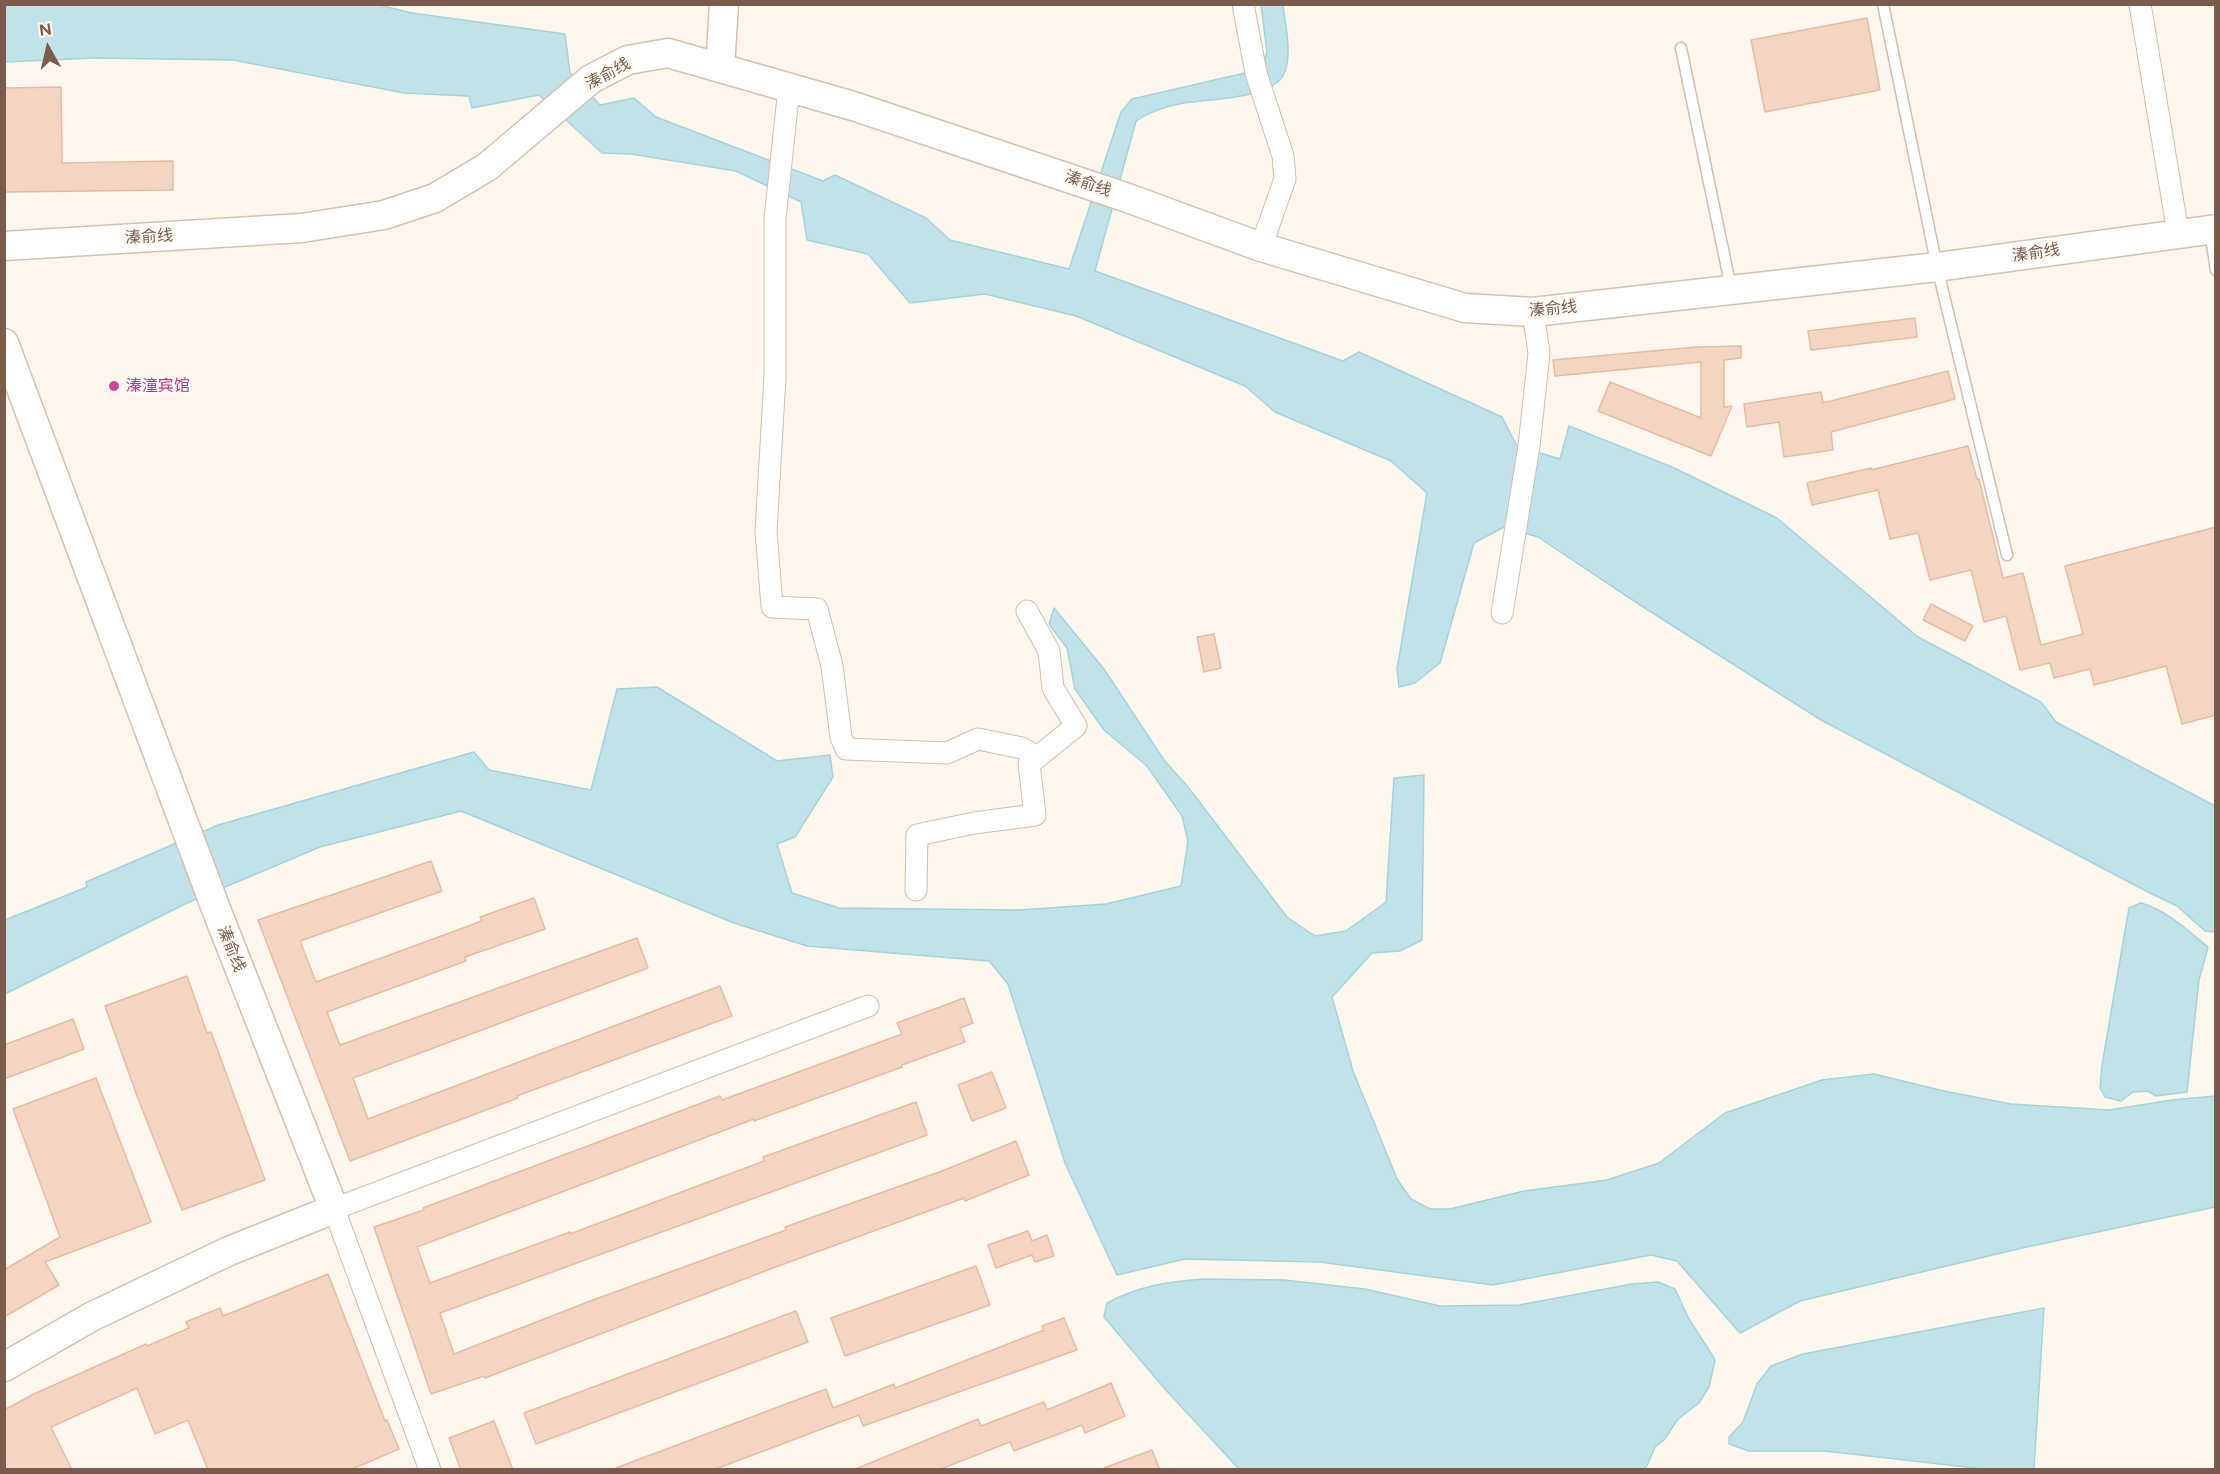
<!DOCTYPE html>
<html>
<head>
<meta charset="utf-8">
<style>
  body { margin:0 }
  #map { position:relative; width:2220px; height:1474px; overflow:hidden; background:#fdf6ec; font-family:Figtree,sans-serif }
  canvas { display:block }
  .frame { position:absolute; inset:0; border:6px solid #7a5c4d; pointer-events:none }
  .north { position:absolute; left:18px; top:18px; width:60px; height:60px; -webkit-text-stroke:4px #fffaf3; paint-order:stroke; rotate:352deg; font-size:16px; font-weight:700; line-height:24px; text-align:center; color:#7a5c4d }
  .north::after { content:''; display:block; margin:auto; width:21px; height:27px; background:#7a5c4d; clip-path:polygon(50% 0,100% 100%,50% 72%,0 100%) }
</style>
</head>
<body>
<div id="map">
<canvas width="2220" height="1474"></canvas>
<div class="frame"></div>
<div class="north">N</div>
</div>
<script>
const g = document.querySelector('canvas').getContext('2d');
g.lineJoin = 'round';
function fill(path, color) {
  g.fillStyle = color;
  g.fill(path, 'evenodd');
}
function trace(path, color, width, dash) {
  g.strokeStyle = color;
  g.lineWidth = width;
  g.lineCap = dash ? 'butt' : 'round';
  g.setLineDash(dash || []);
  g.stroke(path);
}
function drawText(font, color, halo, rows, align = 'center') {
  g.font = font + ' Figtree,"Noto Sans SC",sans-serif';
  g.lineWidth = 6;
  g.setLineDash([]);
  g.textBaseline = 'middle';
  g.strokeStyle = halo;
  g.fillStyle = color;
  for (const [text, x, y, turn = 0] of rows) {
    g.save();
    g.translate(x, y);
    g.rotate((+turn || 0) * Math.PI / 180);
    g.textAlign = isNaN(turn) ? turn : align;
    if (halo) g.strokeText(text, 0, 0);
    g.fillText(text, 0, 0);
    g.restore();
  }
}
const water = new Path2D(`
  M4 5H379L412 13 565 34 570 73 600 105 634 98 656 117 823 181 835 175 926 218 950 240 1069 269 1121 112 1132 99 1245 73 1263 65 1267 52 1261 5H1283C1285 25 1293 54 1284 74 1272 99 1208 99 1184 103 1166 106 1151 111 1136 121L1095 271 1343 361 1359 352 1502 417 1517 446 1560 459 1569 426 1672 467 1777 518 1918 637 2041 702 2056 722 2215 806V932L2205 931 2177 906 2148 892 1821 720 1640 605 1538 537 1504 527 1474 543 1440 663 1415 683 1399 687 1397 669 1427 493 1391 461 1275 412 1245 386 1076 316 985 294 910 303 868 254 807 240 801 202 736 171 631 154 602 153 539 95 472 108 469 96 404 93 233 60 94 58 5 62Z
  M1054 608 1104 669 1164 760 1188 787 1287 917 1315 936 1346 931 1386 902 1394 778 1424 775 1422 940 1400 951 1372 953 1332 997 1353 1071 1397 1179 1411 1199 1430 1209H1450L1524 1191 1607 1180 1659 1163 1725 1113 1822 1080 1874 1074 1944 1091 2011 1104 2109 1110 2172 1100 2215 1096V1207L2022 1248 1800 1301 1740 1333 1677 1261 1651 1255 1493 1285 1320 1262 1185 1259 1117 1275 1065 1163 1008 984 989 961 807 946 734 923 461 811 320 847 187 903 5 994V920L87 887 86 882 218 825 474 752 489 770 591 790 617 689 657 687 777 761 830 755 833 777 795 837 777 844 792 893 839 908 1019 910 1106 904 1181 886 1188 841 1182 816 1147 766 1104 730 1075 689 1067 648 1049 624Z
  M2141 903C2168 911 2187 930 2208 947L2199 980 2187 1092 2156 1096 2148 1091 2133 1092 2121 1101 2105 1097 2100 1088 2102 1065 2129 908Z
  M1202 1279 1284 1280 1365 1289 1440 1306 1519 1305 1632 1284 1658 1282 1675 1289 1688 1317 1715 1360 1709 1387 1699 1403 1678 1419 1664 1440 1655 1447 1647 1466 1643 1469H1239L1164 1388 1104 1317 1107 1303C1139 1286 1166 1282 1202 1279Z
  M2044 1308 2034 1469H1984L1825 1451H1749L1729 1444V1437L1743 1422 1757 1384 1771 1366 1803 1354Z`);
const building = new Path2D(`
  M1867 18 1880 90 1765 112 1751 40Z
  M61 87 62 163 173 161V190L4 192V88Z
  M1915 318 1917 337 1811 350 1808 331Z
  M1741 346V358L1724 360V407L1732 406 1711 456 1598 411 1610 382 1701 418V362L1555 376 1553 360 1697 347Z
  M1948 371 1955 399 1831 432 1833 450 1784 457 1779 422 1747 427 1744 404 1821 392 1823 403Z
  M1968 446 1977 479H1979L2003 578 2023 573 2041 645 2083 634 2065 566 2216 527V715L2182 724 2166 666 2094 685 2090 669 2054 678 2050 663 2020 670 2006 616 1984 622 1971 570 1930 580 1918 533 1890 539 1878 490 1812 505 1807 483 1871 468V470Z
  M1931 604 1973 626 1965 641 1923 620Z
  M1214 634 1221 668 1204 672 1197 637Z
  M431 861 442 891 300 941 316 982 482 921 480 917 534 898 545 929 465 957 466 961 327 1012 340 1045 637 938 648 968 353 1078 368 1119 720 986 732 1016 517 1096 518 1098 350 1161 258 920Z
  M187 976 207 1033 211 1032 265 1180 182 1210 137 1096 105 1006Z
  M964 998 973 1023 960 1028 965 1042 902 1065V1067L754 1121V1119L417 1247 430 1283 570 1232V1234L764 1161 763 1157 916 1102 927 1135 440 1313 454 1354 593 1300 786 1230 785 1227 942 1171 1016 1141 1029 1175 965 1201 964 1198 781 1265 485 1378 484 1376 431 1394 374 1227 424 1210 423 1208 720 1096 722 1100 902 1034 897 1023Z
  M73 1019 84 1049 4 1079V1045Z
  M992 1072 1006 1108 972 1121 958 1085Z
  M96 1078 151 1222 45 1262 59 1285 4 1317V1270L60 1237 13 1109Z
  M1028 1231 1032 1241 1047 1235 1054 1256 1035 1262 1032 1255 996 1268 988 1245Z
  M976 1266 990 1305 845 1356 831 1318Z
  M328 1274 385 1421 387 1420 399 1449 350 1470H208L188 1420 155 1434 137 1388 51 1427 72 1470H4V1410L34 1394 146 1344 147 1346 189 1328 186 1322 220 1308 223 1316Z
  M796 1311 808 1342 536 1444 524 1413Z
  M1064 1318 1077 1350 863 1426 859 1415 713 1470H616V1468L826 1389 833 1408 894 1384 895 1388 1044 1330 1042 1326Z
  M1111 1383 1125 1416 1085 1433 1082 1425 1014 1451 1010 1442 938 1470H853L978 1419 981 1426 1044 1402 1047 1410Z
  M494 1421 513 1470H461L449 1438Z
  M1152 1450 1160 1470H1104V1468Z`);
const lane = new Path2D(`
  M1883 4 1937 267 2007 555
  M1681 48 1731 288
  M2210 231 2216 270`);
const street = new Path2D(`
  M1243 4 1256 73 1283 156 1285 179 1261 247
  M2140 4 2178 233
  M789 88 775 219V377L766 531 772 607 817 609 832 666 841 737 846 749 947 753 978 739 1022 748 1037 757
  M1502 613 1529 446 1539 353 1533 312
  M916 890 917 835 974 823 1035 815 1029 764 1076 726 1053 688 1049 651 1027 611
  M430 1470 334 1209 868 1006`);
const secondary = new Path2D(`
  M720 68 724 4
  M4 246 302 228 384 215 435 198 487 167 591 79 628 60 668 53 853 106 1125 197 1261 247 1465 308 1533 312 1937 267 2216 229
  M4 343 216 909 334 1209 229 1251 91 1317 4 1367`);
const markers = [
  [114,386,6,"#d1479c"]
];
const streetNames = [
  ["溱俞线",608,74,-28],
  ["溱俞线",1088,184,19],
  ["溱俞线",149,237,-3],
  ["溱俞线",2036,253,-8],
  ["溱俞线",1553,309,-5],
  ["溱俞线",231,949,68]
];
const hotelNames = [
  ["溱潼宾馆",126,386]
];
fill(water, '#bfe3e8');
trace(water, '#a5d3da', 1.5);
fill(building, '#f3d5c3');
trace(building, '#e6bba3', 1.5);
trace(lane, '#d1beb0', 13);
trace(street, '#d1beb0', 23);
trace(secondary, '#d6c0b0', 31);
trace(lane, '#fff', 10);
trace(street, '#fff', 21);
trace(secondary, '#fff', 28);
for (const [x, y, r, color] of markers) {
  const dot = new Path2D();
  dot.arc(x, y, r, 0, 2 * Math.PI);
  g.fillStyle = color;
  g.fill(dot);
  trace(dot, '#fffaf3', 2);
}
drawText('16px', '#7a5c4d', '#fffaf3', streetNames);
drawText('16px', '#b23c85', '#fffaf3', hotelNames, 'left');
</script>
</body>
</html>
